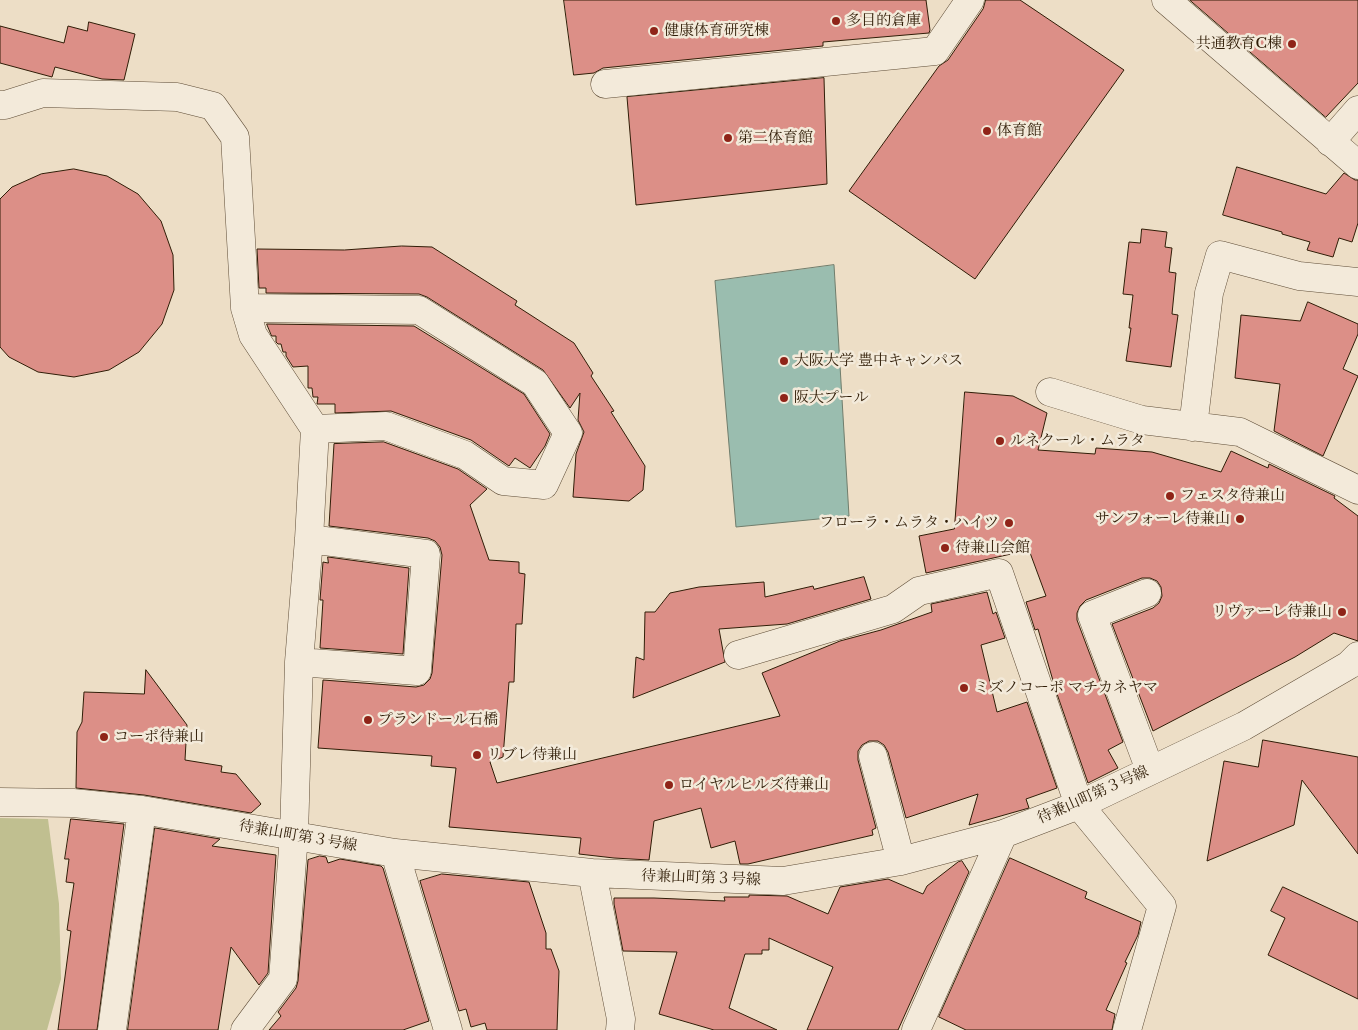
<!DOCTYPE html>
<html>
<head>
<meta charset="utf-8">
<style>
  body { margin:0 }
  canvas { display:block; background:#eddec6 }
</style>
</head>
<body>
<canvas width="1358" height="1030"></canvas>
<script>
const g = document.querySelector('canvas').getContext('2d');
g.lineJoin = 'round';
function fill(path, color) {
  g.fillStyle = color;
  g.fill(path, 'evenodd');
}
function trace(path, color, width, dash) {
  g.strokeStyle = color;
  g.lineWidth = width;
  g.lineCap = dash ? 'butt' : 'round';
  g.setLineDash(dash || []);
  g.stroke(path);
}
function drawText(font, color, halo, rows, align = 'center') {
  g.font = font + ' "Libre Caslon Text","Noto Serif JP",serif';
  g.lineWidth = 5;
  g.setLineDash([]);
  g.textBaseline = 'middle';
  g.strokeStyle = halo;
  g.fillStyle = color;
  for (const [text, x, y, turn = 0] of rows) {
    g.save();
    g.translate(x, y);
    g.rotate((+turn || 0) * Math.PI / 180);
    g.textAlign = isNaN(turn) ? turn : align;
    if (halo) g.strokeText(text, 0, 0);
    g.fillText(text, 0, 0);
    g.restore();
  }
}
const green = new Path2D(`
  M0 818 48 819 59 904 61 979 47 1030H0Z`);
const water = new Path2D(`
  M834 265 849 516 736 527 715 281Z`);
const building = new Path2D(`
  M564 0H926L930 30 929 33 823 42V46L603 68 594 73 574 75Z
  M986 0H1020L1124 70 975 279 849 191 939 66 948 60 983 9Z
  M1190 0H1358V83L1326 117Z
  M89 22 135 34 124 80 102 79 55 67 52 77 0 63V26L64 43 68 26 87 31Z
  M824 78 827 184 636 205 627 97Z
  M1237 167 1326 194 1344 173 1355 180H1358V223L1352 242 1339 238 1333 257 1307 250 1310 242 1282 234V232L1223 215Z
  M74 169 107 176 138 194 161 221 173 255 174 290 162 324 139 352 109 370 74 377 38 372 9 357 0 347V199L12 187 41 174Z
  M1142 229 1167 232 1165 247 1172 248 1169 272 1176 273 1172 314 1178 315 1171 367 1126 361 1131 328H1129L1133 295 1123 294 1129 242 1140 243Z
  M402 246 432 247 517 301 515 305 574 343 593 373 591 376 614 411 611 412 645 466 643 490 629 501 573 497 576 454 584 432 578 420 580 393 570 408 543 370 427 297 419 294 266 293V288H259L257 249 344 250Z
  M1308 302 1358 324V334L1343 369 1358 376 1323 456 1274 431 1280 384 1235 378 1241 315 1300 321Z
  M267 324 414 326 524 394 550 434 545 446 530 468 515 458 509 466 471 440 391 411 335 413V404H317L318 397H313L312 388H308V366L293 367 286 356V352H283L281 344H278L276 342V336H272Z
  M965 392 1013 396 1047 413 1038 450 1095 454 1096 448 1152 452 1221 472 1231 451 1268 468 1269 464 1335 496 1334 498 1358 516V641L1334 633 1295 657 1153 731 1112 624 1153 608 1159 603 1162 596 1161 587 1157 581 1150 578H1142L1086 600 1080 606 1077 613V620L1123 742 1108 750 1118 768 1088 783 1056 691 1038 629 1035 630 1026 602 1046 596 1029 550 926 573 919 536 954 529Z
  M384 442 458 469 487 489 470 505 489 560 519 562V573L525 574 522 624H516L514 682H509L503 757 490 762 497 783 780 716 762 673 840 641 881 630 932 612 931 604 987 592 993 614 996 612 1005 638 981 645 997 712 1027 702 1057 788 1026 799 1029 808 969 825 978 794 906 818 888 752 884 745 878 741H869L862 745 858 751V760L876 828 872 830 873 835 748 864H740L735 841 711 848 701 808 654 821 649 860 614 858 579 854 581 838 449 827 456 768 431 766 432 756 318 748 323 680 416 687 424 685 430 679 432 673 442 555 440 547 435 541 428 538 329 526 334 444Z
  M328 557 409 568 403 654 320 648 323 600H320L323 562 328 563Z
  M864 577 871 599 787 624 719 629 725 662 633 698 636 657 644 660 645 612H655L670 593 699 587 764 582 765 597 813 586 814 589Z
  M146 670 187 725 185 760 222 766 221 772 236 774 261 804 251 813 144 795 76 788 77 732 82 722 84 692 144 694Z
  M1263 740 1358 757V854L1302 780 1294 825 1207 861 1224 761 1258 767Z
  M71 819 124 824 97 1030H58L71 931 67 930 74 883 66 882 69 859H65Z
  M155 828 220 839 212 846 276 855 268 973 259 985 231 947 218 1030H128Z
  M320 856 326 857 328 863 340 859 381 866 383 868 429 1021 403 1030H269L281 1016 278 1012 296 988 298 981 308 860Z
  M1010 858 1087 892 1085 898 1141 922 1138 935 1125 962 1127 963 1106 1010 1115 1014 1112 1030H966L939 1017Z
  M962 861 969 872 898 1030H807L833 967 769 938V950H762V954H745L729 1008 777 1030H714L659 1014 677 952 623 951 614 904V898H654L725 901 724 897H749V895L787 896 828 914 840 887 888 879 923 894 927 886 958 862Z
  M442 874 529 882 546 933V949H551L559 971 557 1030H487L485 1023 471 1027 466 1009 459 1011 420 881Z
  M1283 887 1358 922V999L1268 955 1285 918 1271 911Z`);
const minor = new Path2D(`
  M1166 0 1358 165
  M605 84 935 51 970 0
  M0 105H5L43 93 177 97 213 106 235 137 245 308 253 335 315 429 309 539 299 662 294 835 283 979 245 1030
  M1330 142 1358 110
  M245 308 419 310 535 383 568 433 544 485 503 481 465 455 386 426 315 429
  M1050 392 1142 420 1240 432 1358 490
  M1193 427 1209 293 1220 255 1299 276 1358 282
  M1147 593 1092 615 1150 770
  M738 655 893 609 919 591 999 573 1079 805 1162 906 1127 1030
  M299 662 417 671 426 554 309 539
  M873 756 901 861
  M0 802 73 803 142 810 395 853 592 873 783 881 901 861 1003 834 1079 805 1244 726 1349 665 1358 656
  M395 853 448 1030
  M592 873 621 1019 620 1030
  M112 1030 142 810
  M916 1030 1003 834`);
const markers = [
  [836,21,5,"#8f2418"],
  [654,31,5,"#8f2418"],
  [1292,44,5,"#8f2418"],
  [987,131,5,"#8f2418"],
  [728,138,5,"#8f2418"],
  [784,361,5,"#8f2418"],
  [784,398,5,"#8f2418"],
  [1000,441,5,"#8f2418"],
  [1170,496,5,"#8f2418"],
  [1240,519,5,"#8f2418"],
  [1009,523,5,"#8f2418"],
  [945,548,5,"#8f2418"],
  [1342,612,5,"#8f2418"],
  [964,688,5,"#8f2418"],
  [368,720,5,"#8f2418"],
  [104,737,5,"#8f2418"],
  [477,755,5,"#8f2418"],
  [669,785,5,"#8f2418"]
];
const poiNames = [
  ["多目的倉庫",846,21],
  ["健康体育研究棟",664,31],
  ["共通教育C棟",1282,44,"right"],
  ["体育館",997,131],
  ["第二体育館",738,138],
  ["大阪大学 豊中キャンパス",794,361],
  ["阪大プール",794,398],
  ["ルネクール・ムラタ",1010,441],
  ["フェスタ待兼山",1180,496],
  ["サンフォーレ待兼山",1230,519,"right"],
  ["フローラ・ムラタ・ハイツ",999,523,"right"],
  ["待兼山会館",955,548],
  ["リヴァーレ待兼山",1332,612,"right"],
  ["ミズノコーポ マチカネヤマ",974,688],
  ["プランドール石橋",378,720],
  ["コーポ待兼山",114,737],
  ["リブレ待兼山",487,755],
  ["ロイヤルヒルズ待兼山",679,785]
];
const streetNames = [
  ["待兼山町第３号線",1093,795,-24],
  ["待兼山町第３号線",298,836,10],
  ["待兼山町第３号線",701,878,2]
];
fill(green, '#c0bf90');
fill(water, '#9abdaf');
trace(water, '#707d6c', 1);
fill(building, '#dc8f87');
trace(building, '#301d07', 1);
trace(minor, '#5f4d37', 29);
trace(minor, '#f3eada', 28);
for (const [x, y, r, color] of markers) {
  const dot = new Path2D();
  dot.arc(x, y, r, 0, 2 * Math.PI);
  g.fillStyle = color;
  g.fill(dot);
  trace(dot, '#f3eada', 2);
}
drawText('15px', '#301d07', '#f3eada', poiNames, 'left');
drawText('15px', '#301d07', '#f3eada', streetNames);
</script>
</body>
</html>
